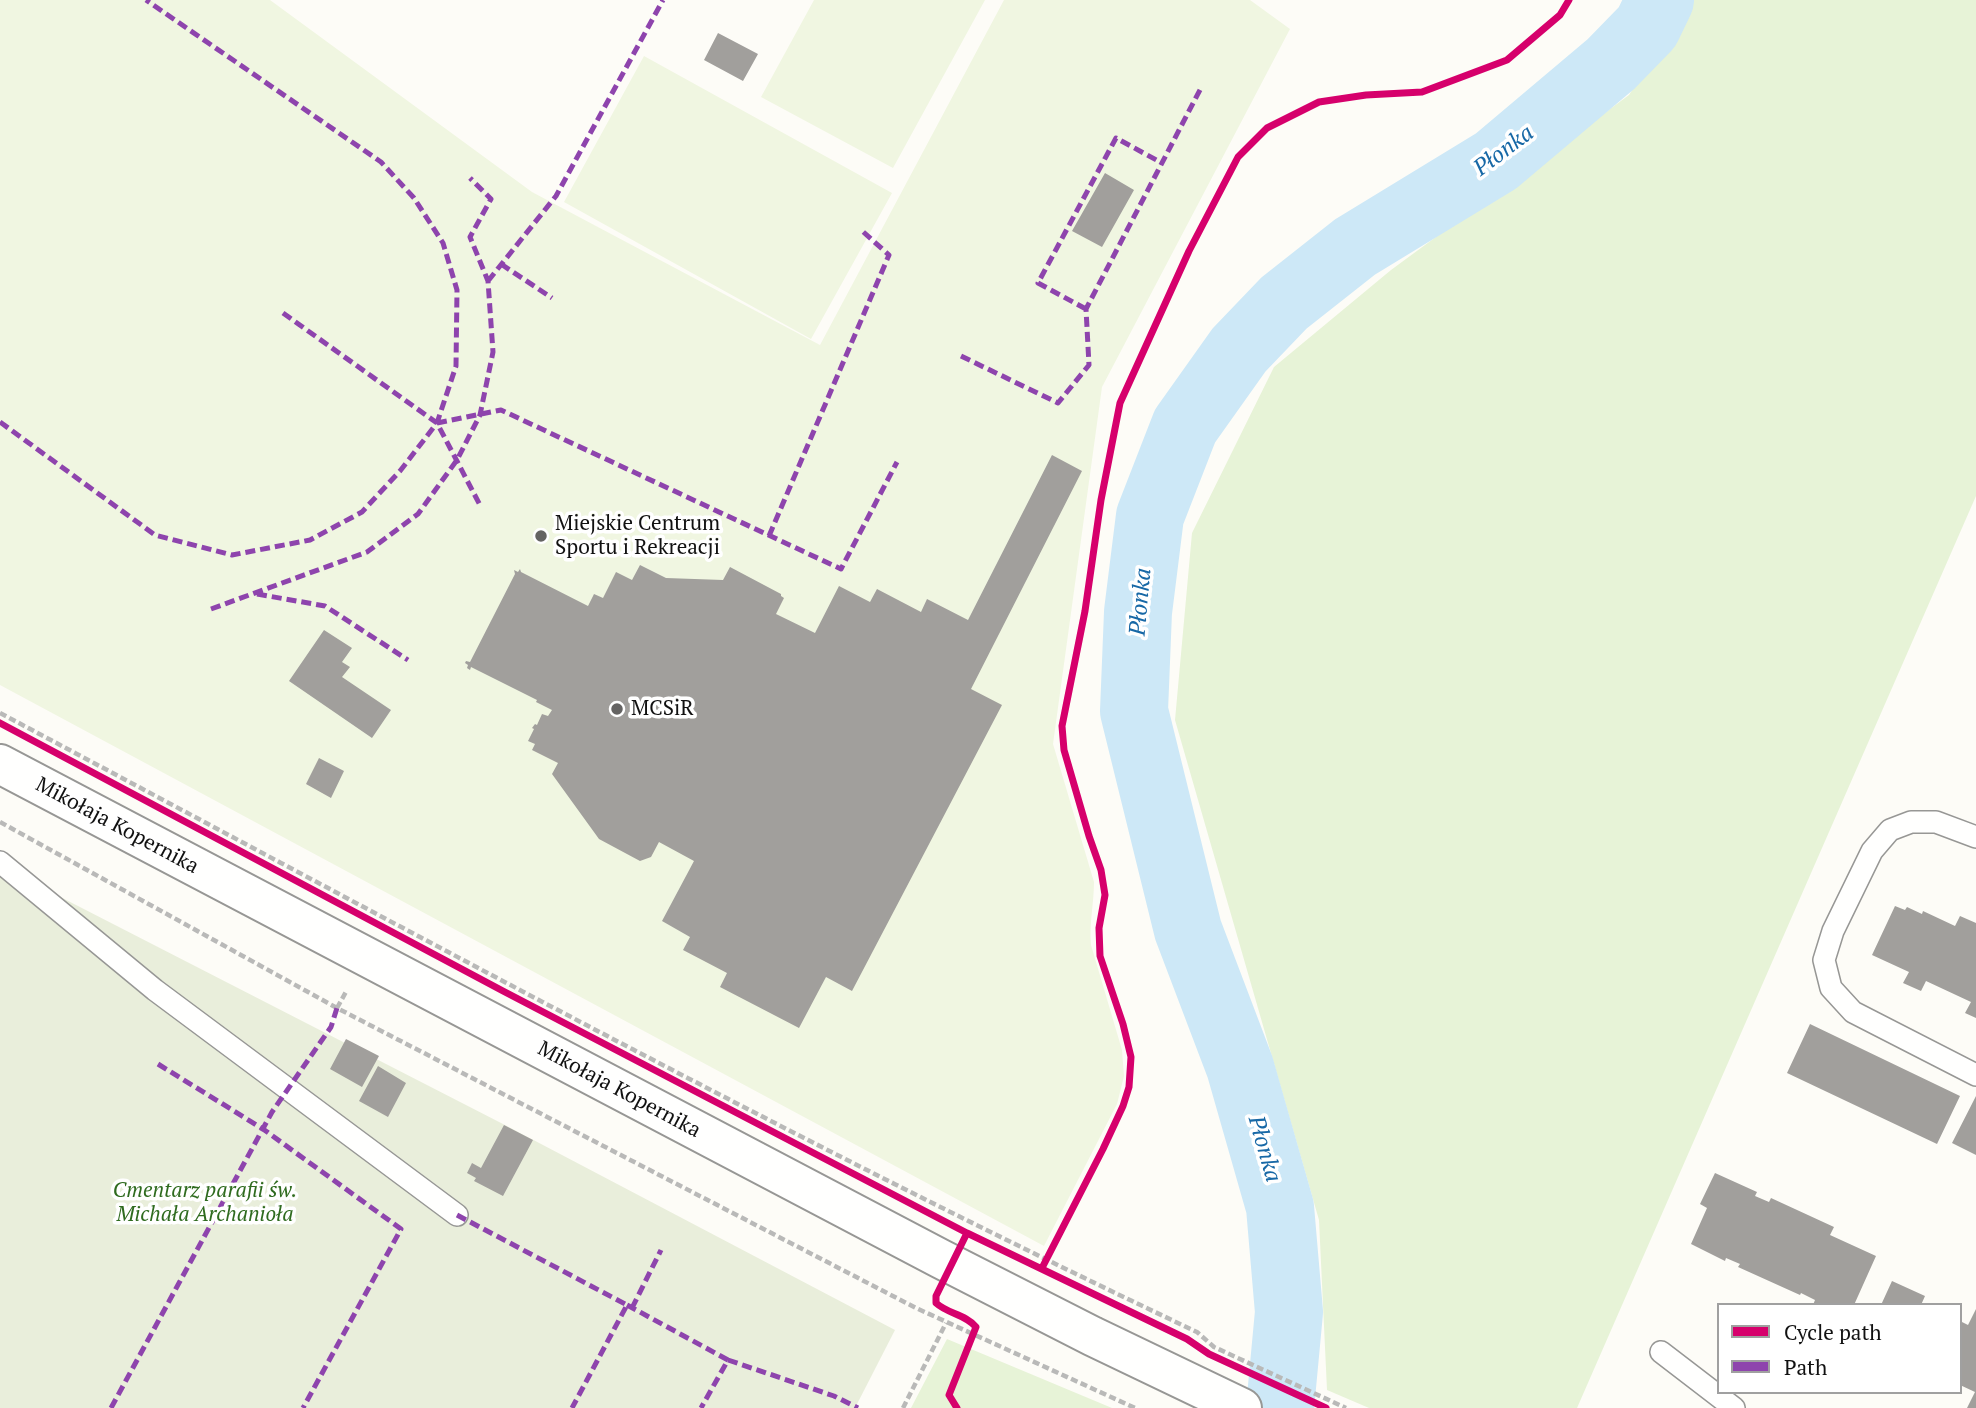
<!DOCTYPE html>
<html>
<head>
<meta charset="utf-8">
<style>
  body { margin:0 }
  #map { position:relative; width:1976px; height:1408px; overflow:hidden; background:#fdfcf7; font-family:"PT Serif",serif }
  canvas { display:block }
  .legend { position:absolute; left:1717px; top:1303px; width:245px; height:91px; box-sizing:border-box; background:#fff; border:2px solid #a0a0a0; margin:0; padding:9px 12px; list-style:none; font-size:21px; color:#111 }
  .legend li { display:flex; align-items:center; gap:14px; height:35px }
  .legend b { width:35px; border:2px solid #a0a0a0 }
</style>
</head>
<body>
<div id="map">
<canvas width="1976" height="1408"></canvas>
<ul class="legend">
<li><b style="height:9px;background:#d6006c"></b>Cycle path</li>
<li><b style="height:9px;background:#8e44ad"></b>Path</li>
</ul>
</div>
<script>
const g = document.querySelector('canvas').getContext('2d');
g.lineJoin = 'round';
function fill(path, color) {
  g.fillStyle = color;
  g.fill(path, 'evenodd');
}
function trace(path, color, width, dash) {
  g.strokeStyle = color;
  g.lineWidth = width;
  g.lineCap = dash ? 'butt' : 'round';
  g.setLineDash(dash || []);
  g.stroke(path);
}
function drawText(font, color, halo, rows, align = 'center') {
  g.font = font + ' "PT Serif",serif';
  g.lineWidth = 7;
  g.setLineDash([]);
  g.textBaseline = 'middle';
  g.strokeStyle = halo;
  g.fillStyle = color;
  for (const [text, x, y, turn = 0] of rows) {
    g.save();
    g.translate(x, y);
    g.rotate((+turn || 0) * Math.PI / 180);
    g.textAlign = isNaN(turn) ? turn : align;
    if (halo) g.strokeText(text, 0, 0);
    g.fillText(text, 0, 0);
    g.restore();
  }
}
const green = new Path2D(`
  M1689 0H1976V496L1577 1408H1369L1327 1390 1319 1220 1175 720 1192 533 1274 367 1391 270 1629 95Z
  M947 1339 1112 1408H911Z`);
const cemetery = new Path2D(`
  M0 866 503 1124 895 1330 855 1408H0Z`);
const pitch = new Path2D(`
  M0 0H270L532 192 820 345 1004 0H1250L1290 29 1102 387 1053 744 1094 882C1094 903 1089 924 1091 945L1122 1050 1124 1076 1117 1104 1044 1246 0 685Z
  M814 0H985L893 168 761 97Z
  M644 56 892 193 811 339 564 202Z`);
const river = new Path2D(`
  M1280 1408 1289 1312 1280 1207 1240 1067 1188 930 1134 711 1138 612 1150 516 1185 426 1239 350 1284 303 1355 247 1496 161 1611 64 1647 27 1660 0`);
const building = new Path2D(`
  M718 33 758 54 743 81 704 60Z
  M1105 173 1134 190 1102 247 1072 231Z
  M1052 455 1082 471 971 689 1002 705 852 991 826 977 799 1028 720 987 727 973 683 950 690 937 662 921 694 861 659 842 651 857 640 861 599 839 552 774 558 763 532 750 535 744 528 741 534 729 532 728 535 724 537 725 542 714 548 716 552 710 536 702 537 700 471 667 470 670 467 668 468 665 465 663 466 661 470 662 515 574 514 570 518 572 520 569 521 572 588 606 594 594 603 598 616 572 632 580 640 565 666 578 723 580 730 567 781 594V596L784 598 776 614 815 633 839 586 870 602 877 589 921 612 927 599 968 620Z
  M324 630 352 648 342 662 350 667 342 677 391 710 372 738 289 681Z
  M319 758 344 771 331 798 306 784Z
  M1895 906 1905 910 1907 907 1922 914 1923 911 1955 926 1960 916 1976 923V1018L1965 1013 1971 1002 1926 981 1921 991 1903 983 1909 972 1872 955Z
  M1810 1024 1960 1096 1937 1144 1787 1073Z
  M346 1039 379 1056 362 1087 330 1069Z
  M378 1066 406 1083 388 1117 359 1101Z
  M1976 1096V1155L1952 1143Z
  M504 1125 533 1140 503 1196 474 1181 476 1178 467 1173 472 1163 481 1168Z
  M1715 1173 1757 1192 1755 1196 1769 1202 1771 1198 1834 1227 1830 1235 1876 1256 1854 1305H1813L1815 1300 1801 1293 1800 1295 1738 1267 1740 1264 1726 1258 1725 1261 1691 1244 1707 1208 1700 1204Z
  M1892 1281 1925 1296 1921 1305H1881Z
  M1976 1309V1408H1967L1975 1392 1960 1385V1321L1968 1325Z`);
const path = new Path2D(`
  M0 713C397 924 791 1140 1197 1332L1214 1347 1346 1408
  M0 822 337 1008 916 1308 1135 1408
  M337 1008 347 990
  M903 1408 946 1323`);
const service = new Path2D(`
  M1976 837 1936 822H1911L1890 830 1872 851 1833 931 1824 960 1831 988 1853 1012 1976 1075
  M0 862 155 990 457 1215
  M1661 1352 1734 1408`);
const tertiary = new Path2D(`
  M0 764 941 1259 1092 1336 1242 1408`);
const quiet = new Path2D(`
  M501 264 552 298
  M488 281 556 196 663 0
  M1086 309 1038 283 1116 138 1162 163
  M283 313 437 423 481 507
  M961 356 1058 403 1089 365 1086 309 1202 86
  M0 422 155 535 232 555 310 540 362 512 400 471 437 423 456 366 457 290 443 243 414 198 381 162 146 0
  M437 423 501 410 841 569 897 462
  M769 536 889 255 860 229
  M257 594 325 606 408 660
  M211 609 367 552 418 514 457 460 480 415 493 352 488 281 470 237 491 199 470 178
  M158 1064 263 1129 401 1229 303 1408
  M457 1215 627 1305 572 1408
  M627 1305 728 1360 701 1408
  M632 1308 661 1250
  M728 1360 834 1396 858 1408
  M111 1408 272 1112 331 1027 337 1008`);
const cycleway = new Path2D(`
  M0 723 503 991 967 1233 1187 1339 1209 1354 1326 1408
  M1042 1268 1103 1149 1123 1106 1129 1087 1131 1057 1123 1024 1100 956 1099 928 1105 895 1101 870 1089 836 1064 750 1062 726 1085 611 1101 500 1120 403 1189 251 1238 157 1267 128 1319 102 1366 95 1422 92 1507 60 1560 15 1569 0
  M957 1408 949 1395 976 1327C965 1314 948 1314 936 1303V1296L967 1233`);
const markers = [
  [541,536,7,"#646362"],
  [617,709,7,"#646362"]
];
const poiNames = [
  ["Miejskie Centrum",555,524],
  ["Sportu i Rekreacji",555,548],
  ["MCSiR",631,709]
];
const streetNames = [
  ["Mikołaja Kopernika",117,826,28],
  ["Mikołaja Kopernika",619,1090,28]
];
const parkNames = [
  ["Cmentarz parafii św.",205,1191],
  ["Michała Archanioła",205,1215]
];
const waterNames = [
  ["Płonka",1504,151,-37],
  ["Płonka",1141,602,-85],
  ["Płonka",1264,1149,74]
];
fill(green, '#e7f3d7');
fill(cemetery, '#e9eedb');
fill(pitch, '#f0f6e1');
trace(river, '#cde8f7', 68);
fill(building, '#a19f9c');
trace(service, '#979795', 24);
trace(tertiary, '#979795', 42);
trace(path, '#b9b9b8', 4.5, [7, 3.5]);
trace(service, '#fffffe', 21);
trace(tertiary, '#fffffe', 38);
trace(quiet, '#8e44ad', 5, [10, 5]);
trace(cycleway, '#d6006c', 7);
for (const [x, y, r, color] of markers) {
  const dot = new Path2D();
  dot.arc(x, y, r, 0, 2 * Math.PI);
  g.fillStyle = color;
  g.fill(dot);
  trace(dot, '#fff', 2.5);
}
drawText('21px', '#111', '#fff', poiNames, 'left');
drawText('21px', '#111', '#fff', streetNames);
drawText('italic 21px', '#2f6b1f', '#fff', parkNames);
drawText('italic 23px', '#1768a6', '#fff', waterNames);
</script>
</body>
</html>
